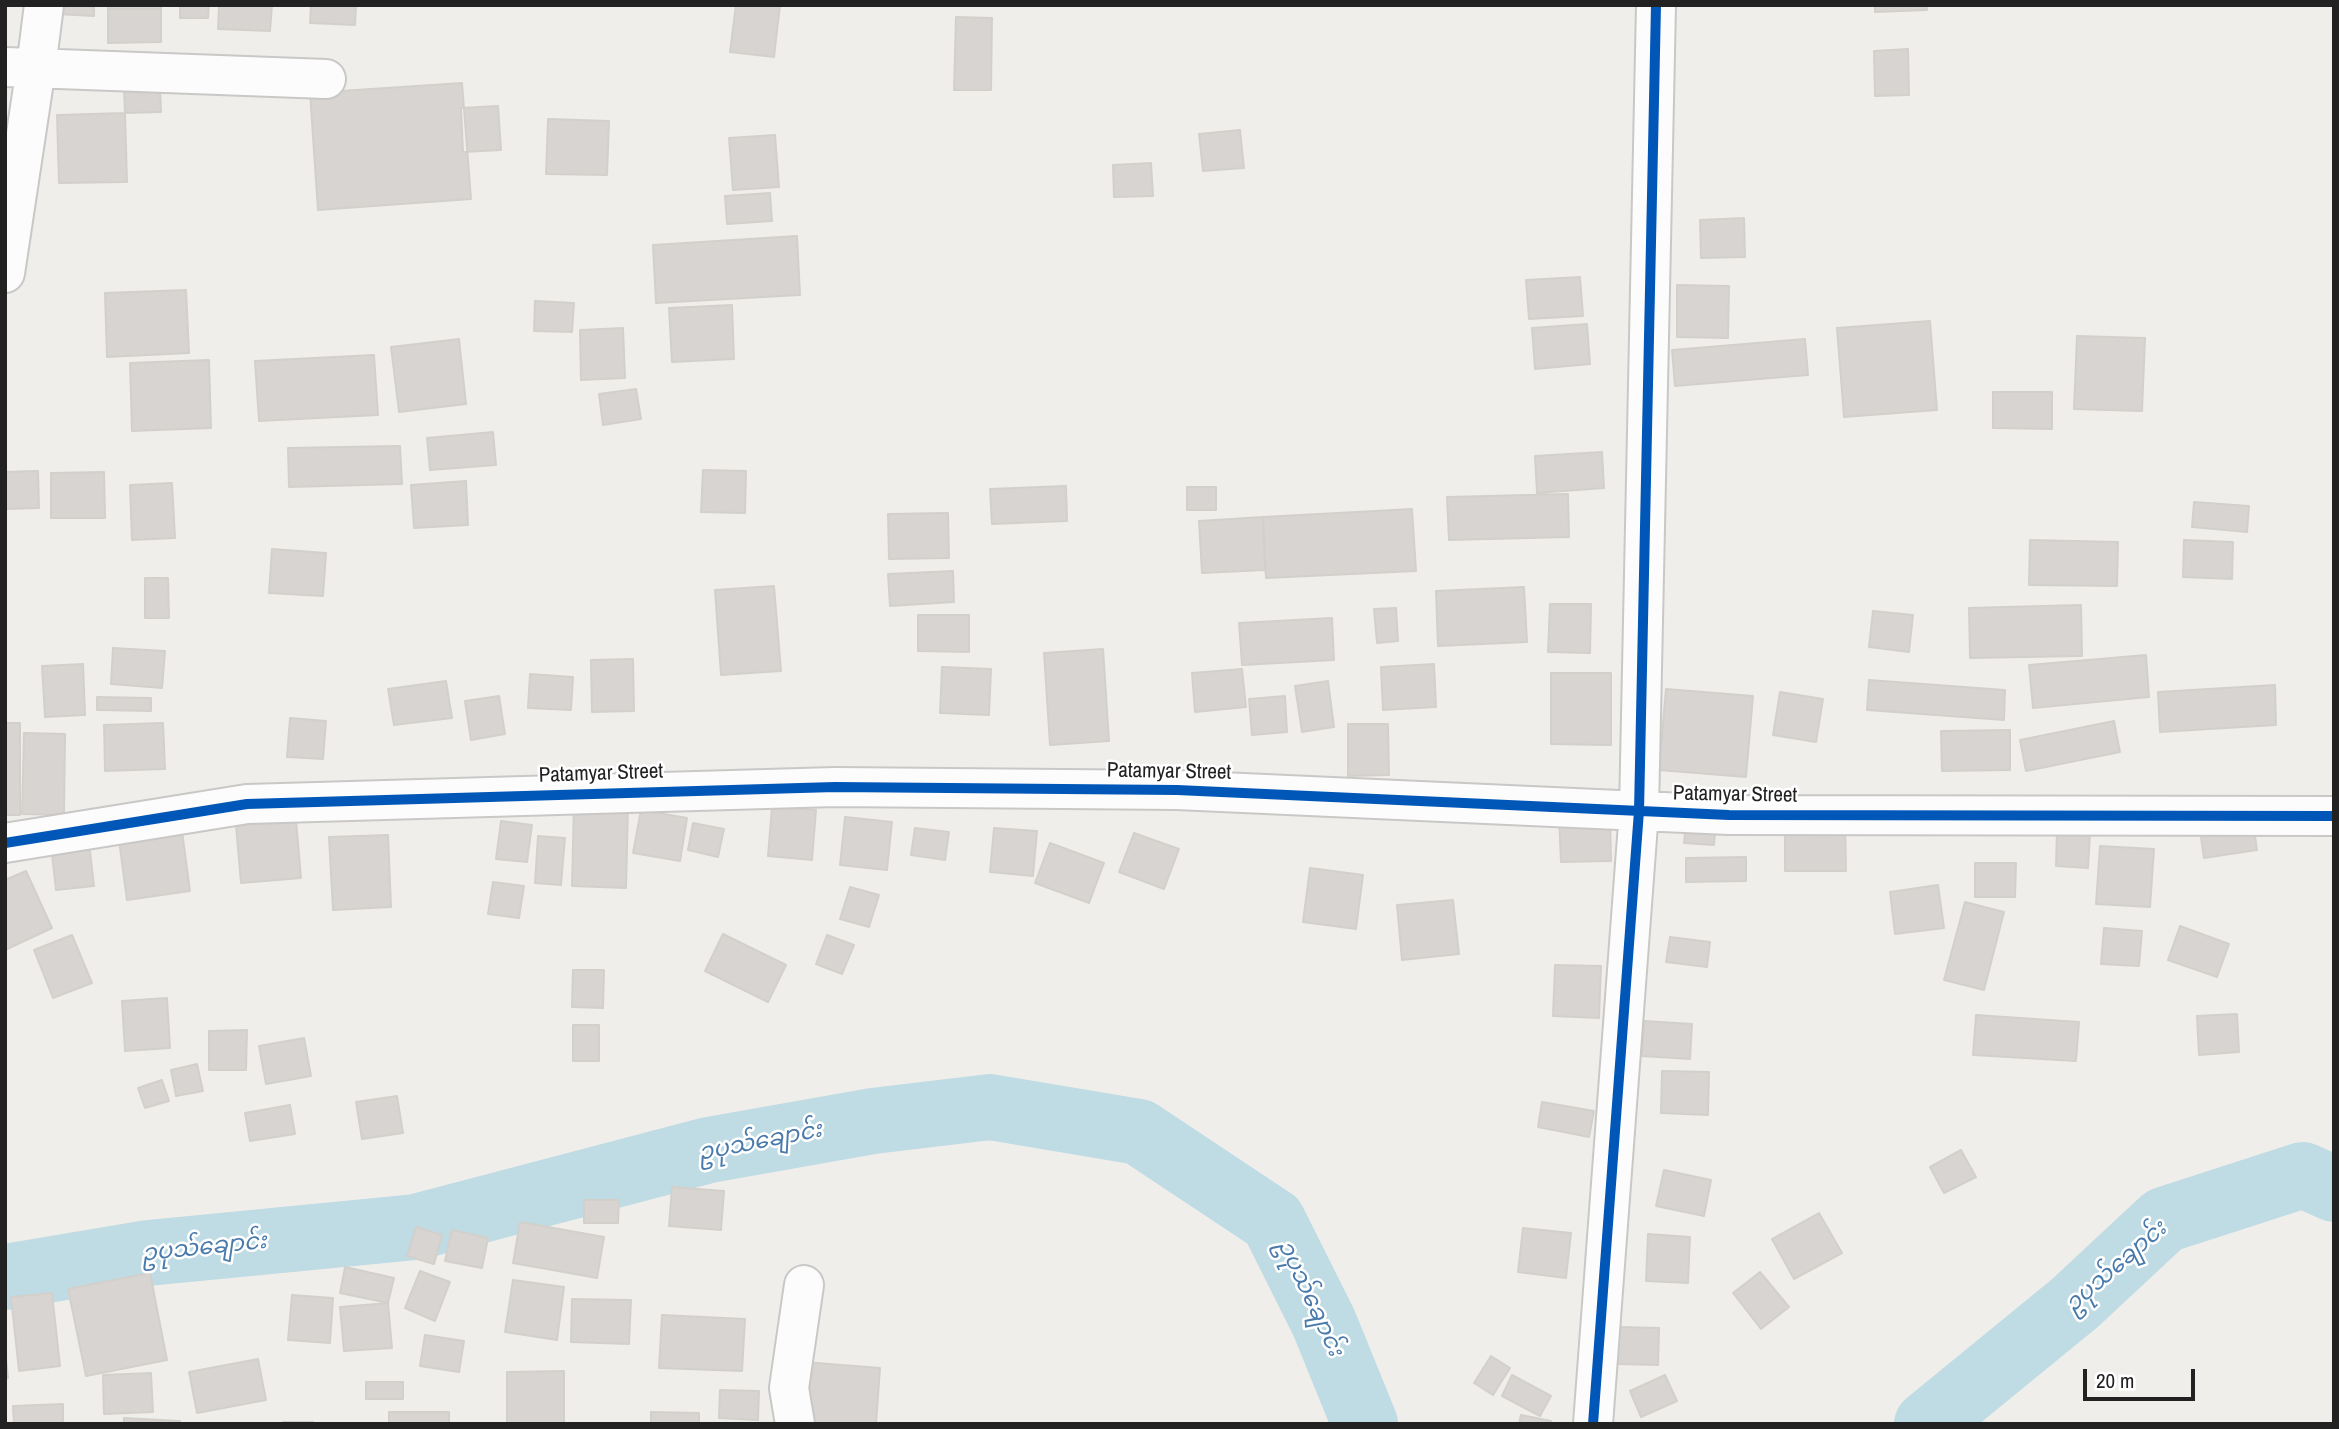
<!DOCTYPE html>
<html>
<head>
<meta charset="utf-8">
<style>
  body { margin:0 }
  #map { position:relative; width:2339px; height:1429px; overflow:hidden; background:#f0eeeb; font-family:"Archivo Narrow",sans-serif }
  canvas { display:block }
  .frame { position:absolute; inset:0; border:7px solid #222; pointer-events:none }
  .scale { position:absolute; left:2083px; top:1369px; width:112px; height:32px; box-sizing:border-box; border:4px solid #222; border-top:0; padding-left:9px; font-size:21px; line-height:24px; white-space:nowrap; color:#222; -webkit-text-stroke:5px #fff; paint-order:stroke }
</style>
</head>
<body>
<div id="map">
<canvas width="2339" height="1429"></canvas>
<div class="frame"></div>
<div class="scale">20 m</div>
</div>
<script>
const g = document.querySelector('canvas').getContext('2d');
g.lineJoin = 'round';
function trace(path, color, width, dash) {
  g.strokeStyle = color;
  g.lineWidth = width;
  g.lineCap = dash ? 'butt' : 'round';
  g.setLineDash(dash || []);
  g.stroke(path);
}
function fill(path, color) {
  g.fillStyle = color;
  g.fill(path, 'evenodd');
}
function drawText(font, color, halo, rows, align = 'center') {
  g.font = font + ' "Archivo Narrow","Noto Sans Myanmar",sans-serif';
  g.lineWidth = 5;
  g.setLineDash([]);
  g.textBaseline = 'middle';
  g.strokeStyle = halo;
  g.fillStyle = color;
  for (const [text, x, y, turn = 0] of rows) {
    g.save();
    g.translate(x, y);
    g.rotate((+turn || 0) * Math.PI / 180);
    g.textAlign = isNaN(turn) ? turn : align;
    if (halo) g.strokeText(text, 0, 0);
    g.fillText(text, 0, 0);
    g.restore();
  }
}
const river = new Path2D(`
  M5 1277 148 1253 416 1227 709 1150 873 1121 990 1107 1139 1132 1273 1221 1324 1323 1365 1424
  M1927 1424 2075 1303 2164 1220 2303 1175 2334 1189`);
const building = new Path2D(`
  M57 5H94V16L57 14Z
  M108 5H161V9H108Z
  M180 5H209L208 18H180Z
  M219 5H272L270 31 218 29Z
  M311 5H356L355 25 310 23Z
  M736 5H780L774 57 730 52Z
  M1875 5H1926L1927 10 1875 12Z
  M108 9H161V42L108 43Z
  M956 17 992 18 991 90H954Z
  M1908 49 1909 95 1875 96 1874 51Z
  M462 83 471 199 318 210 310 93Z
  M160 89 161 112 125 113 124 90Z
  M498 106 501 150 463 152 461 108Z
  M125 113 127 182 59 183 57 115Z
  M548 119 609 121 607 175 546 174Z
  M1240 130 1244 168 1203 171 1199 134Z
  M775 135 779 187 733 190 729 138Z
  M1151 163 1153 196 1114 197 1113 165Z
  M770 193 772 221 727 224 725 196Z
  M1744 218 1745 257 1701 258 1700 220Z
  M797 236 800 295 656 303 653 245Z
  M1580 277 1583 316 1529 319 1526 280Z
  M1677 285 1729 286 1728 338 1677 337Z
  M186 290 189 353 107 357 105 293Z
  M535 301 574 303 572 332 534 331Z
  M732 305 734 359 672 362 669 308Z
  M1930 321 1937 410 1844 417 1837 328Z
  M1587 324 1590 364 1535 369 1532 328Z
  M623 328 625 378 581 380 580 330Z
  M2077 336 2145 338 2142 411 2074 409Z
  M459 339 466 404 399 412 391 347Z
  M1805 339 1808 375 1675 386 1672 350Z
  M374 355 378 415 259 421 255 361Z
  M209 360 211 428 132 431 130 363Z
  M636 389 641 419 603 425 599 394Z
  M1993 392H2052V429L1993 428Z
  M493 432 496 465 430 470 427 438Z
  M400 446 402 484 289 487 288 448Z
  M1602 452 1604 488 1537 493 1535 456Z
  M703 470 746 471 745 513 701 512Z
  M38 471 39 508 6 509 5 472Z
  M104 472 105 518H51V473Z
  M466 481 468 525 414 528 411 485Z
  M172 483 175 538 132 540 130 485Z
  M1066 486 1067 521 992 524 990 489Z
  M1187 487H1216V510H1187Z
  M1568 494 1569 537 1449 540 1447 497Z
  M2194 502 2249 506 2247 532 2192 527Z
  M1412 509 1416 571 1266 578 1263 517Z
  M948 513 949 558 889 559 888 514Z
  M1263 517 1265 570 1202 573 1199 521Z
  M2030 540 2118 542 2117 586 2029 585Z
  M2184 540 2233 542 2232 579 2183 577Z
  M272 549 326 553 323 596 269 593Z
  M953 571 954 602 890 606 888 574Z
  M145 578H168L169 618H145Z
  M774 586 781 671 721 675 715 590Z
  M1524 587 1527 642 1438 646 1436 591Z
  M1550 604H1591L1590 653 1548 652Z
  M2081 605 2082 656 1970 658 1969 608Z
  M1396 608 1398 641 1377 643 1374 609Z
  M1873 611 1913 615 1909 652 1869 647Z
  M918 615H969V652L918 651Z
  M1332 618 1334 660 1242 665 1239 623Z
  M113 648 165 651 162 688 111 684Z
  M1103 649 1109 741 1050 745 1044 653Z
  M2146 655 2149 697 2033 708 2029 665Z
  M633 659 634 711 592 712 591 660Z
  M83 664 85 715 45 717 42 666Z
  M1434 664 1436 707 1383 710 1381 667Z
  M942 667 991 669 989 715 940 713Z
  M1242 669 1246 707 1195 712 1192 673Z
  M1551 673H1611V745L1551 744Z
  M530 674 573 677 571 710 528 708Z
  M1869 680 2005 690 2004 720 1867 710Z
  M446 681 452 718 394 725 388 689Z
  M1328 681 1334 727 1302 732 1295 686Z
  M2275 685 2276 725 2160 732 2158 692Z
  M1666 689 1753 696 1746 777 1659 770Z
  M1780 692 1823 699 1816 742 1773 735Z
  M499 696 505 734 471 740 465 701Z
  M1285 696 1287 732 1252 735 1249 699Z
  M97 697 151 698V711L97 710Z
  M290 718 326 721 323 759 287 757Z
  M2114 721 2120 752 2026 771 2020 740Z
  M5 723H20V815H5Z
  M163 723 165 769 105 771 104 725Z
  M1348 724H1388L1389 775 1348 776Z
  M2010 730V770L1942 771 1941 731Z
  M24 733 65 734 64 815 22 814Z
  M574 804 628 805 626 888 572 886Z
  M772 807 816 810 812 860 768 856Z
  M641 810 687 818 680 861 633 853Z
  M1610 815 1611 861 1561 862 1559 817Z
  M845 817 892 822 887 870 840 865Z
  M296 820 301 878 241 883 236 825Z
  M1686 820 1716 822 1714 845 1684 843Z
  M1785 820H1845L1846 871H1785Z
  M501 821 532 825 527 862 496 859Z
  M2253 822 2257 850 2204 858 2200 830Z
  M693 823 724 829 718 857 688 850Z
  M915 828 949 832 945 860 911 855Z
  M994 828 1037 831 1033 876 990 872Z
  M182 831 190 891 127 900 119 840Z
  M2057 831 2090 833 2088 868 2056 866Z
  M1134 833 1179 849 1164 889 1119 872Z
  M388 835 391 907 333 910 329 837Z
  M538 836 565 838 561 885 535 883Z
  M89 842 94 886 56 890 51 846Z
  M1050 843 1104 863 1089 903 1035 883Z
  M2100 846 2154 849 2150 907 2096 904Z
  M1746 857V881L1686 882V858Z
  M1975 863H2016L2015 897H1975Z
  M1310 868 1363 875 1356 929 1303 922Z
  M26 871 52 928 5 950V880Z
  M493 882 524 886 519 918 488 914Z
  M1938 885 1944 928 1895 934 1890 892Z
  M850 887 879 895 869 927 840 919Z
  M1453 900 1459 954 1402 960 1397 905Z
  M1965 902 2004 912 1984 990 1944 980Z
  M2180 926 2229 944 2217 977 2168 960Z
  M2104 928 2142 931 2139 966 2101 964Z
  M723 934 786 965 768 1002 705 971Z
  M72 935 92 983 53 998 34 950Z
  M827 935 854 945 842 974 816 964Z
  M1670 937 1710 942 1707 967 1666 962Z
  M1555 965 1601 966 1599 1018 1553 1016Z
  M573 970H604L603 1008 572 1007Z
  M167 998 170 1048 125 1051 122 1001Z
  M2237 1014 2239 1052 2199 1055 2197 1016Z
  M1976 1015 2079 1022 2076 1061 1973 1055Z
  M1644 1021 1692 1024 1690 1059 1642 1056Z
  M573 1025H599V1061H573Z
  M247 1030 246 1070H209V1031Z
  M304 1038 311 1076 266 1084 259 1046Z
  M197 1064 203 1091 176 1096 171 1070Z
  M1662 1071 1709 1072 1708 1115 1661 1113Z
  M162 1080 169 1101 145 1108 138 1088Z
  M397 1096 403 1133 362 1139 356 1102Z
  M1542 1102 1594 1111 1589 1137 1538 1127Z
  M290 1105 295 1134 250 1141 245 1113Z
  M1961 1150 1976 1177 1944 1193 1930 1167Z
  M1664 1170 1711 1180 1704 1216 1656 1206Z
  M672 1187 724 1191 721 1230 669 1226Z
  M584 1200H619L618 1223H584Z
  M1819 1213 1842 1253 1794 1279 1772 1239Z
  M520 1222 604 1237 597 1278 513 1263Z
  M416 1227 442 1235 434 1264 407 1256Z
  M1523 1228 1571 1233 1566 1278 1518 1272Z
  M452 1230 488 1238 482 1268 445 1261Z
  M1648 1234 1690 1237 1688 1283 1646 1281Z
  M345 1267 394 1278 388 1303 340 1293Z
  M420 1271 450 1282 435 1321 405 1308Z
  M1760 1272 1789 1307 1761 1329 1733 1293Z
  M150 1273 167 1360 86 1376 68 1289Z
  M513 1280 564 1287 557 1340 505 1332Z
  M52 1293 60 1366 19 1371 11 1297Z
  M292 1295 333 1298 330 1343 288 1340Z
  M572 1299 631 1300 629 1344 571 1342Z
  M388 1303 392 1348 344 1351 340 1307Z
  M662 1315 745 1319 742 1371 659 1368Z
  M1617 1327 1659 1328 1658 1365 1617 1364Z
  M425 1335 464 1341 459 1372 420 1366Z
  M5 1348 8 1378 5 1379Z
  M1491 1356 1510 1368 1493 1395 1474 1383Z
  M258 1359 266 1400 197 1413 189 1372Z
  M804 1362 880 1368 876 1424H799Z
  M564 1371V1424H507V1372Z
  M151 1373 153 1412 104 1414 103 1375Z
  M1512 1375 1551 1396 1540 1416 1502 1396Z
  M1665 1375 1677 1401 1641 1417 1630 1391Z
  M366 1382H403V1399H366Z
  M720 1390 759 1391 758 1420 719 1418Z
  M63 1404V1424H14L13 1406Z
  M389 1412H449V1424H389Z
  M651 1412 699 1413V1424H651Z
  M1521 1415 1551 1421 1550 1424H1519Z
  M124 1418 180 1421V1424H124Z
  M283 1422H313V1424H283Z`);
const minor = new Path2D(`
  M5 67 326 79
  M5 273 36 68 44 5
  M5 843 247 804 835 787 1177 790 1729 815 2334 816
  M795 1424 789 1388 804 1285
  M1593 1424 1639 811 1656 5`);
const cycleway = new Path2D(`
  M5 843 247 804 835 787 1177 790 1729 815 2334 816
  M1593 1424 1639 811 1656 5`);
const streetNames = [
  ["Patamyar Street",1169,772,1],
  ["Patamyar Street",601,774,-2],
  ["Patamyar Street",1735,795,1]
];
const waterNames = [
  ["ဥပုသ်ချောင်း",760,1142,-11],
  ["ဥပုသ်ချောင်း",204,1248,-6],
  ["ဥပုသ်ချောင်း",2116,1267,-41],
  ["ဥပုသ်ချောင်း",1310,1298,65]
];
trace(river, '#bfdbe3', 66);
fill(building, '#d7d4d2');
trace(building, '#d3d0cc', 2);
trace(minor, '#c9c8c7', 42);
trace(minor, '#fdfcfc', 38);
trace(cycleway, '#0057b8', 10);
drawText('21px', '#222', '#fff', streetNames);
drawText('italic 23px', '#4a7aab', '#fff', waterNames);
</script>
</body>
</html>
